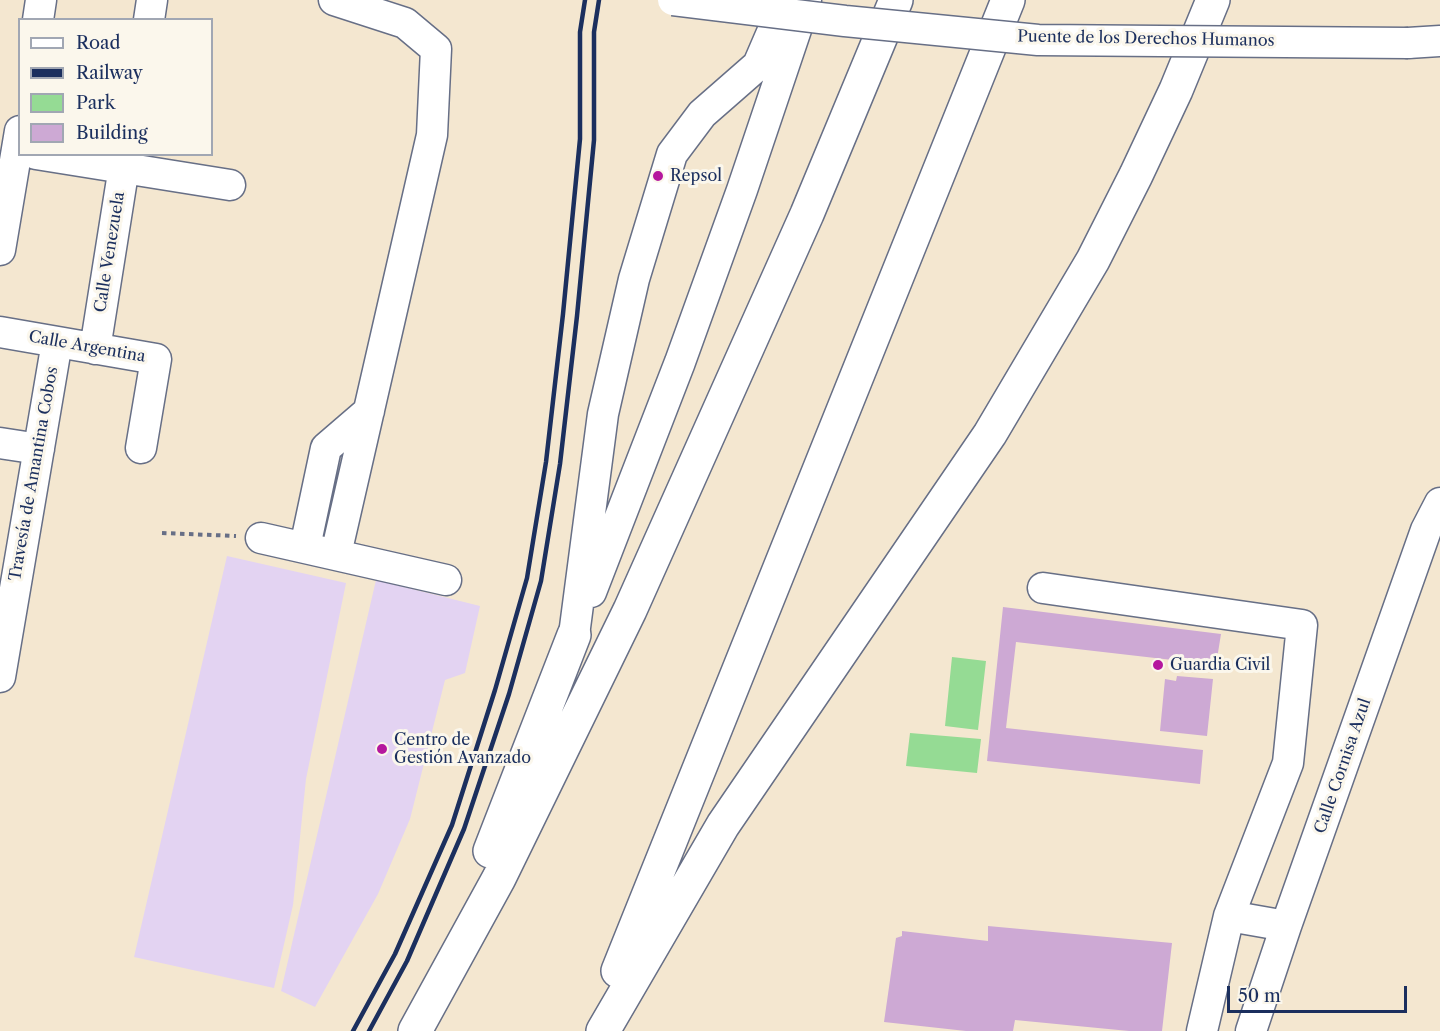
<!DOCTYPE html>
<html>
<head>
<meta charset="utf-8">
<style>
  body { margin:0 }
  #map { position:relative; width:1440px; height:1031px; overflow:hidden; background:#f4e7d0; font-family:"Libre Caslon Text",serif }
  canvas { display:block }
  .legend { position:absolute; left:18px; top:18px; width:195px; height:138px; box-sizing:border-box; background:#fbf7ec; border:2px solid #a1a7b3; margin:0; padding:8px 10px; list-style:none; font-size:18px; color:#1b2f5e }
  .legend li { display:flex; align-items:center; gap:12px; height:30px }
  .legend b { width:30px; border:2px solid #a1a7b3 }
  .scale { position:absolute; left:1227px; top:986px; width:180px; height:27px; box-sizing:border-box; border:3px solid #1b2f5e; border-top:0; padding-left:8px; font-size:18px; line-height:21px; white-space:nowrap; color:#1b2f5e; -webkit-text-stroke:4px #fbf7ec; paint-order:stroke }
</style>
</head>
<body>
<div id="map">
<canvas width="1440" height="1031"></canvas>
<ul class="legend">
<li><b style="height:8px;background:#fff"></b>Road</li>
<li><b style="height:8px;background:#1b2f5e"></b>Railway</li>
<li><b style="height:16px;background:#95db94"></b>Park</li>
<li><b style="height:16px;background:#cda9d4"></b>Building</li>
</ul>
<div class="scale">50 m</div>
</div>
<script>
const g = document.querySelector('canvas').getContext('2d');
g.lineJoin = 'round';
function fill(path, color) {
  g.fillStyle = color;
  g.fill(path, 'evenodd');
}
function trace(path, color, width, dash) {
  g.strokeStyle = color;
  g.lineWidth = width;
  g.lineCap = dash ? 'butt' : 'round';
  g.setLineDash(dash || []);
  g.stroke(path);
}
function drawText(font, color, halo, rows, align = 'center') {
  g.font = font + ' "Libre Caslon Text",serif';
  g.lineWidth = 6;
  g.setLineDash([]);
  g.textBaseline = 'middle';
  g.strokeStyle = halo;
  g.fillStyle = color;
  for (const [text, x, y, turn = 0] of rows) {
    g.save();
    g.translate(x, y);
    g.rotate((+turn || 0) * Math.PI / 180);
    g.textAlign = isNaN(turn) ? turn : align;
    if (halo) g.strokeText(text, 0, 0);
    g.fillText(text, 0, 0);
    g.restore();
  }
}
const built = new Path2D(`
  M227 556 346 583 306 779 293 905 274 988 134 957Z
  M376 580 480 606 465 673 445 680 410 819 378 894 315 1007 281 991Z`);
const green = new Path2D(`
  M952 657 986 661 978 730 945 726Z
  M910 733 981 739 977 773 906 766Z`);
const building = new Path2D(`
  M1003 607 1221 634 1216 665 1016 642 1006 728 1203 750 1200 784 987 761Z
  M1177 676 1213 679 1207 736 1160 731 1165 679 1176 681Z
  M988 926 1172 943 1162 1031H1129L1015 1020 1013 1031H966L884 1022 896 938 902 936V931L988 941Z`);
const path = new Path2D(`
  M162 533 236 536`);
const minor = new Path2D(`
  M334 0 405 23 436 49 432 135 336 554
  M38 20 41 0
  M149 20 152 0
  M1408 43 1440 41
  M36 154 230 185
  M0 250 20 131
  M0 332 156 359 141 448
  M95 349 126 154
  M0 443 39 449
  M261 538 446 580
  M305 547 326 448 369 411
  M1043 588 1302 625 1288 763 1229 916 1202 1031
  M591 592 680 362 742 190 806 0
  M574 635 603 414 634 279 672 154 702 114 758 65 786 0
  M0 677 57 342
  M1229 916 1286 926
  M1251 1031 1286 926 1426 530 1440 503`);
const major = new Path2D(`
  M490 851 574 635
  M618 971 1008 0
  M415 1031 499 878 630 610 807 214 896 0
  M603 1031 723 825 990 434 1093 260 1136 175 1176 90 1213 0`);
const rail = new Path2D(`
  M353 1031 395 954 452 825 495 690 527 578 546 462 563 314 580 139V32L585 0
  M369 1031 407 961 464 829 509 694 541 581 560 464 577 316 594 140V32L599 0`);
const minorBridge = new Path2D(`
  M673 0 845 21 1038 40 1408 43`);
const markers = [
  [658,176,6,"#b5179e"],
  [1158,665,6,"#b5179e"],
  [382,749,6,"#b5179e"]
];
const streetNames = [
  ["Puente de los Derechos Humanos",1146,39,1],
  ["Calle Venezuela",110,252,-81],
  ["Calle Argentina",87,347,10],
  ["Travesía de Amantina Cobos",34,474,-80],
  ["Calle Cornisa Azul",1343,766,-71]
];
const poiNames = [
  ["Repsol",670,176],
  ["Guardia Civil",1170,665],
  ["Centro de",394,740],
  ["Gestión Avanzado",394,758]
];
fill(built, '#e3d3f2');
fill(green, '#95db94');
fill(building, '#cda9d4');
trace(minor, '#676f86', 33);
trace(major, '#676f86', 36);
trace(path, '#676f86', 4, [4.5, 4.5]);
trace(minor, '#fff', 30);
trace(major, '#fff', 33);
trace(rail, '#1b2f5e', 4.5);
trace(minorBridge, '#676f86', 33, []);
trace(minorBridge, '#fff', 30);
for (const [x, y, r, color] of markers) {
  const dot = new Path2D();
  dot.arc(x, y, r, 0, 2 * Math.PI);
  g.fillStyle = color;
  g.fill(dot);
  trace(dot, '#fbf7ec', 2);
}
drawText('16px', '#1b2f5e', '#fbf7ec', streetNames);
drawText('16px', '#1b2f5e', '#fbf7ec', poiNames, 'left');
</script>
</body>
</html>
